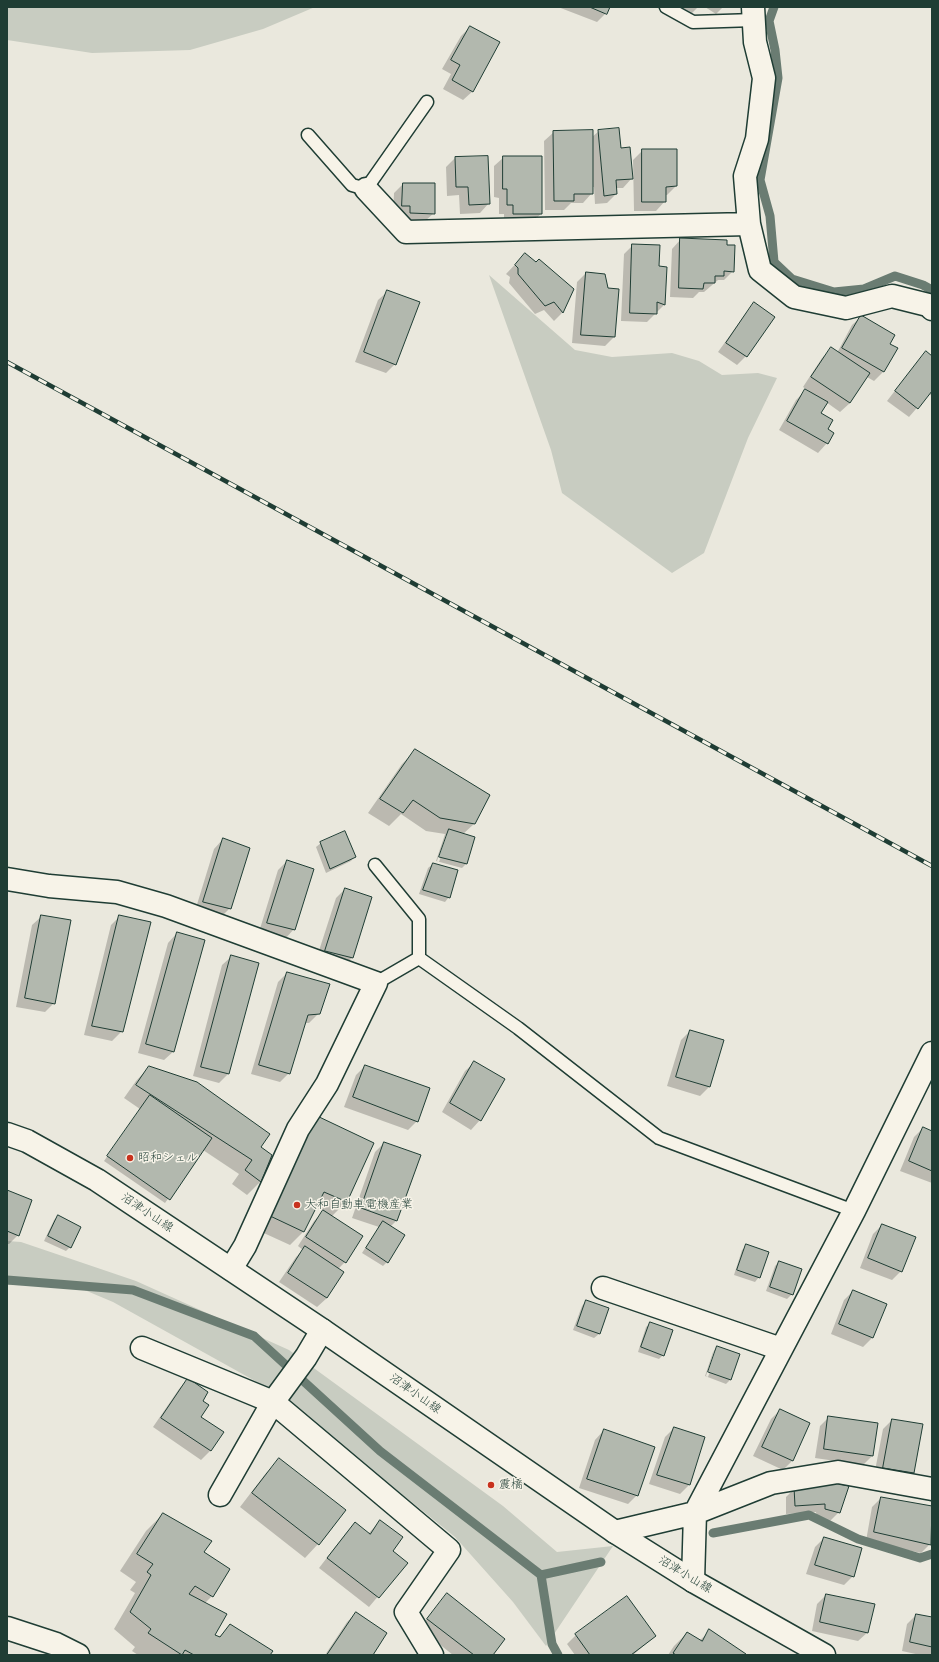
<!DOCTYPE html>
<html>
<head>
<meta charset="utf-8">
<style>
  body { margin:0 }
  #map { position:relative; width:939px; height:1662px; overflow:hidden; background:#eae8dd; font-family:Sriracha,sans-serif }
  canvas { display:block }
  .frame { position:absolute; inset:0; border:8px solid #1f3d34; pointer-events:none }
</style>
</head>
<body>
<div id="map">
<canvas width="939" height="1662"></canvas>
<div class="frame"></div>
</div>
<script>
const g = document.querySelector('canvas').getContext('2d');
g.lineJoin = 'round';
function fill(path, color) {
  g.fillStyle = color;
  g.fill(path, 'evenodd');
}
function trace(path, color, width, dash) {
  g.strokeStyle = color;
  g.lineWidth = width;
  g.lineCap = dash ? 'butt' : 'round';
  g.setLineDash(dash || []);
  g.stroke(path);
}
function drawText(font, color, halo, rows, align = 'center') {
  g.font = font + ' Sriracha,"Klee One",sans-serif';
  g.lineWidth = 3;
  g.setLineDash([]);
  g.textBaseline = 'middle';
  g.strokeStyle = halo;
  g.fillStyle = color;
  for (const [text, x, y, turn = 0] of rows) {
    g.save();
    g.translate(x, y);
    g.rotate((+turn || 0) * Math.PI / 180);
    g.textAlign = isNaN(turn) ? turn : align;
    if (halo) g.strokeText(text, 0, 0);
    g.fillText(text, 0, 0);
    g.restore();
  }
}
const green = new Path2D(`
  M7 7H315L263 29 190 50 92 53 7 40Z
  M489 275 575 350 612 357 672 353 699 361 722 375 758 373 777 378 748 438 704 553 672 573 562 493 551 450Z
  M7 1241 21 1242 136 1281 289 1350 503 1506 557 1552 613 1546 546 1646 513 1602 455 1537 275 1392 113 1302 75 1286 7 1285Z`);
const shadow = new Path2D(`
  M558 7H609L606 13 597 22Z
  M680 7H698L691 14Z
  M705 7H723L716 14Z
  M470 27 473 91 463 100 443 89 451 74 442 69 461 36Z
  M599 131 620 149 632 178 623 188H616V194L607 203 595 204 594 187H592V193L583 203H571L564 210H545L544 141 554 132 592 137Z
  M643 150 676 186 667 195H665V201L656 211H634L633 160Z
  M504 157H541V214L531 223H504V214H499V198L494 197V166Z
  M455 158 489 203 480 213 460 214 459 195 447 196 446 167Z
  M403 184H434V213L424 222H401L393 215 394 193Z
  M681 239 733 271 724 280H718L704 292H699L693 298 670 297 672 249Z
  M633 245 658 267 664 305 647 322 621 321 624 254Z
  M525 254 572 290 562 313 554 321 544 310 535 314 509 283 510 277 506 274Z
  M586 273 614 337 605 346 572 343 577 282Z
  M388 291 395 364 386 373 355 362 378 300Z
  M755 304 774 318 746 356 737 365 718 352 746 313Z
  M862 316 889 344 896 348 883 372 874 381 867 377 850 403 840 412 826 402 820 413 827 430V443L818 453 779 430 796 400 805 391 812 394V393L803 387 822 358 831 349 837 353 852 325Z
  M926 353 932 357V396L929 394 909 417 887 401 917 362Z
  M415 751 489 796 474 824 463 834 466 864 462 868 436 861 445 834 426 831 401 814 389 826 368 813 402 764ZM446 835H448L439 862 437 861Z
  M223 839 230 908 221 917 195 911 214 849Z
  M321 843 355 856 351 861 326 873 316 847Z
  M287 861 294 929 285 939 259 932 278 870Z
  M433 864 449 897 445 902 419 894 428 868Z
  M345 889 371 898 352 958 342 967 316 960 336 898Z
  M42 916 54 1003 45 1012 16 1007 32 925Z
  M120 916 122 1031 112 1041 84 1035 111 925Z
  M177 933 174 1051 164 1060 138 1053 168 943Z
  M232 956 258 963 228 1074 219 1083 193 1076 222 965Z
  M287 973 319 1013 309 1023H304L289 1073 280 1082 251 1074 278 982Z
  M690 1031 709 1087 700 1096 667 1086 681 1040Z
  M475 1062 504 1079 480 1120 471 1130 442 1112 465 1071Z
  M365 1066 417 1121 408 1130 344 1107 356 1075Z
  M149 1067 270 1155 260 1182 247 1195 232 1184 239 1174 203 1150 165 1203 104 1161 140 1109 124 1098 136 1081Z
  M923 1128 932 1132V1183L900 1171 914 1137Z
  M302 1130 373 1144 346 1202 331 1217 345 1262 338 1269 343 1272 327 1298 317 1307 279 1282 296 1257 303 1250 298 1246 314 1221 324 1211 315 1207 303 1232 290 1245 255 1229Z
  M384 1143 396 1221 390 1227 387 1262 383 1266 362 1253 379 1227 352 1218 375 1152Z
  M7 1192 18 1235 9 1244H7Z
  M58 1216 70 1247 66 1251 44 1241 54 1220Z
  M882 1225 901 1271 892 1280 860 1268 873 1234Z
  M747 1246 759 1277 755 1282 734 1275 742 1250Z
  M779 1262 792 1294 787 1299 766 1291 775 1266Z
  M853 1291 885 1304 872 1338 863 1347 831 1334 844 1300Z
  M586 1301 607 1309 599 1334 594 1338 573 1330 582 1306Z
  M651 1323 663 1355 659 1359 638 1352 646 1327Z
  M717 1347 730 1380 726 1384 705 1376 713 1352ZM714 1351H717L708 1377 706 1376Z
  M188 1379 201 1401 200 1417 210 1451 201 1460 153 1427 179 1389Z
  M780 1410 809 1423 792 1461 783 1470 753 1456 771 1419Z
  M829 1417 872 1456 863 1465 815 1458 820 1426Z
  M892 1420 922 1425 913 1473 904 1482 874 1476 883 1429Z
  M674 1428 704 1438 689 1485 680 1494 649 1484 665 1437Z
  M604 1430 637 1495 628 1504 579 1488 595 1440Z
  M280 1460 344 1511 318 1544 305 1558 240 1507 266 1473Z
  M830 1483 839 1512 830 1521 817 1518 816 1512 786 1514V1497L795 1488Z
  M881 1498 932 1507V1536L930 1544 921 1553 866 1541 872 1507Z
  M163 1514 203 1552 212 1596 205 1603 214 1635 218 1638 230 1626 269 1655H138L132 1651 135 1647 114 1629 135 1593 130 1590 136 1582 120 1571 146 1531Z
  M380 1521 391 1551 406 1563 369 1607 319 1568 346 1533 355 1524 368 1534Z
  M824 1538 853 1576 844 1585 806 1574 815 1547Z
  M447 1595 492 1655H453L419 1628Z
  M826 1595 868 1632 858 1641 812 1631 817 1604Z
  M356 1613 371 1655H325L347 1622Z
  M916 1615 932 1618V1655H920L902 1651 907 1624Z
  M710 1631 744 1655H668L674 1646 687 1633 699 1641Z
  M576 1635 655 1636 633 1655H575L567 1644Z`);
const stream = new Path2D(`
  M774 7 769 21 775 50 778 78 760 180 770 216 774 262 792 279 834 292 864 289 895 276 923 285 932 290
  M7 1280 133 1290 254 1336 380 1451 541 1575 552 1644 558 1655
  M713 1533 809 1515 858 1539 920 1558 932 1554
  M541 1575 601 1562`);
const building = new Path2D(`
  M590 7H610L607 14Z
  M470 26 500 42 473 92 452 80 460 65 451 60Z
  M619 128 621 148 630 147 633 179 616 180 617 194 604 196 598 130Z
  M593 130V194H574V201H554L553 131Z
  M642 149H677V186L666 187V202H642Z
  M488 156 490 204 469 205 468 187H456L455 157Z
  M503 156H542V214H513V205H507V189H503Z
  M403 183H435V214L410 213V206H402Z
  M680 238 727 240V245H735L734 272 724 271V276H715V283H704L703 289 679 288Z
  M632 244 660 245 659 266 667 267 665 305 657 302V314L630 313Z
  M525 253 536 262 539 259 574 289 563 313 554 302 545 306 518 274V268L515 265Z
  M586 272 605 274 608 288 619 289 615 337 581 335Z
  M387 290 420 302 396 365 364 352Z
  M754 302 775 317 747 357 726 343Z
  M861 315 895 335 890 344 898 348 884 372 842 348Z
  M831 347 870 373 850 403 811 377Z
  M926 351 932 356V391L918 409 895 391Z
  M805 389 828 402 821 413 833 420 828 429 834 433 828 444 787 421Z
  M415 749 490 795 475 824 440 818 413 800 403 813 380 799Z
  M449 829 475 837 467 864 439 857Z
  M345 831 356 857 330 869 320 842Z
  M223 838 250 848 231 909 203 902Z
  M287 860 314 869 295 930 267 923Z
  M433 863 458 870 450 898 423 890Z
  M345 888 372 897 353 958 325 951Z
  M41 915 71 920 55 1004 25 998Z
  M119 915 151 922 123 1032 92 1026Z
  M177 932 205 940 174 1052 146 1044Z
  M231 955 259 963 229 1074 201 1067Z
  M287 972 330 984 320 1014 308 1015 290 1074 259 1065Z
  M690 1030 724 1040 710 1087 676 1077Z
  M474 1061 505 1079 481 1121 450 1103Z
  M365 1065 430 1088 418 1122 353 1097Z
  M149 1066 197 1082 270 1134 261 1147 272 1155 261 1182 245 1170 252 1160 136 1085Z
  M150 1095 212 1138 170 1200 107 1156Z
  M315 1115 374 1143 347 1202 324 1192 304 1232 268 1215Z
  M923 1127 932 1131V1171L909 1161Z
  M384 1142 421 1155 397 1221 361 1208Z
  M7 1190 32 1200 19 1236 7 1231Z
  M323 1210 363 1236 346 1263 306 1237Z
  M58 1215 81 1227 71 1248 48 1236Z
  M383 1221 405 1235 388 1263 366 1248Z
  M882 1224 916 1237 902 1272 868 1258Z
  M746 1244 769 1252 760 1278 737 1270Z
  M305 1246 344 1272 327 1298 288 1273Z
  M779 1261 802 1269 793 1295 770 1287Z
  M853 1290 887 1304 873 1338 839 1324Z
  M586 1300 609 1308 600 1334 577 1326Z
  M650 1322 673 1330 664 1356 641 1347Z
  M717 1346 740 1354 731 1380 708 1372Z
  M188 1378 208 1392 203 1401 209 1405 201 1417 224 1432 211 1451 161 1418Z
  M780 1409 810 1423 793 1461 762 1447Z
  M828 1416 878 1423 873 1456 824 1449Z
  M892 1419 923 1424 914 1473 883 1468Z
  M674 1427 705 1437 690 1485 657 1475Z
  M604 1429 655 1447 638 1496 587 1479Z
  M279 1458 346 1510 319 1545 252 1493Z
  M830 1482 849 1486 840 1513 825 1509V1504L795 1506 794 1487Z
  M881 1497 932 1506 931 1545 874 1532Z
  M163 1513 212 1541 204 1552 230 1569 213 1597 195 1586 189 1594 227 1614 215 1635 220 1637 230 1624 273 1651 270 1655H194L185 1650 182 1655 148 1633 151 1629 130 1612 151 1575 147 1572 153 1564 137 1554Z
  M380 1520 403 1537 393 1551 408 1563 379 1598 327 1558 355 1522 370 1534Z
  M824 1537 862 1548 854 1577 815 1565Z
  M447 1593 505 1639 493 1655H474L427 1619Z
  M826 1594 875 1604 868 1633 820 1622Z
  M627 1596 656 1636 631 1655H590L575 1634Z
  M356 1612 387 1633 373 1655H327Z
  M916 1614 932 1617V1647L910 1642Z
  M709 1629 746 1654 745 1655H676L673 1653 687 1632 702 1641Z`);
const lane = new Path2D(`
  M666 7 693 22 754 20
  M308 135 352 185 366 189 427 102
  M375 865 419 919V958
  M376 983 419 958 518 1028 659 1138 854 1211`);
const street = new Path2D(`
  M753 7 755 42 764 78 757 139 745 176 749 224 760 270 794 297 846 308 892 296 928 305 932 309
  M366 189 406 232 749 224
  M7 879 49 886 117 892 166 906 376 983 327 1084 298 1129 245 1246 231 1269
  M603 1288 781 1349
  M142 1348 273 1402 449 1550 406 1612 432 1655
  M220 1495 273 1402 306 1357 322 1330
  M615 1532 695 1513 854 1211 932 1053
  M693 1581 695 1513 771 1483 838 1472 932 1489
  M7 1628 56 1644 78 1655`);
const secondary = new Path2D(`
  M7 1134 27 1141 97 1180 322 1330 615 1532 693 1581 824 1655`);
const rail = new Path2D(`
  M7 362 932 866`);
const markers = [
  [130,1158,4,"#c8321e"],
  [297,1205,4,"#c8321e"],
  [491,1485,4,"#c8321e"]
];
const poiNames = [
  ["昭和シェル",138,1158],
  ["大和自動車電機産業",305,1205],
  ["震橋",499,1485]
];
const streetNames = [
  ["沼津小山線",147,1213,34],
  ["沼津小山線",415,1394,35],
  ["沼津小山線",685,1575,31]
];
fill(green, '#c8ccc1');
fill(shadow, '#0003');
trace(stream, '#6a7c72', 9);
fill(building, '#b2b8ae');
trace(building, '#1f3d34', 1);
trace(lane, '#1f3d34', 15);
trace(street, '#1f3d34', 25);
trace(secondary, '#1f3d34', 25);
trace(lane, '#f7f3e8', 12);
trace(street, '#f7f3e8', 22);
trace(secondary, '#f7f3e8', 22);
trace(rail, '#1f3d34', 4.5);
trace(rail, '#f7f3e8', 3, [9]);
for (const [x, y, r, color] of markers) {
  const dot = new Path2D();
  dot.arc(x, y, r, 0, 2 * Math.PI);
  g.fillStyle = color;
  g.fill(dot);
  trace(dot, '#f7f3e8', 1.5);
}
drawText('12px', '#1f3d34', '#f7f3e8', poiNames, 'left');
drawText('12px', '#1f3d34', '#f7f3e8', streetNames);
</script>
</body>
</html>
